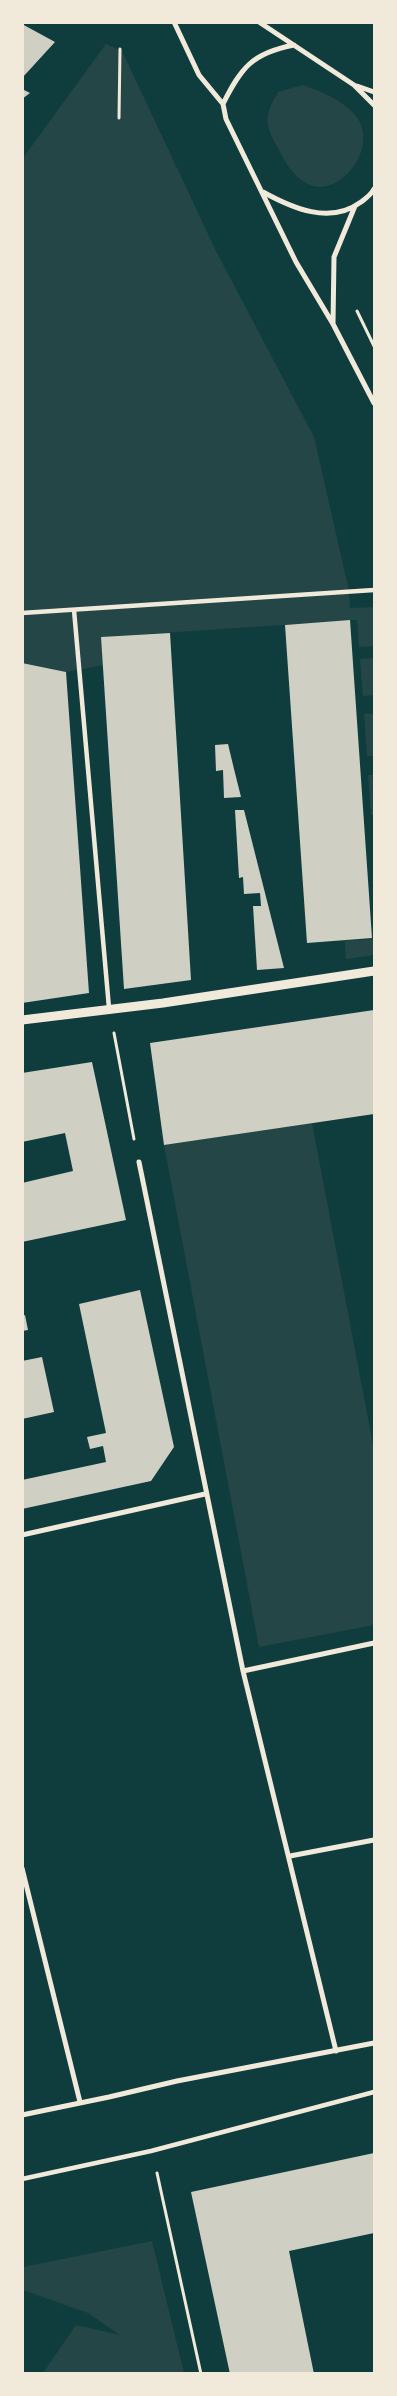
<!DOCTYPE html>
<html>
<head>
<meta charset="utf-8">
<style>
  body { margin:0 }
  #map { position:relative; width:397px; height:2396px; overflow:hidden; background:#0f3d3e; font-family:Ubuntu,sans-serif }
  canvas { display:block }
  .frame { position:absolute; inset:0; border:24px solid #f1e9da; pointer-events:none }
</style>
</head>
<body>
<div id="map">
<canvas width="397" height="2396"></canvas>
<div class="frame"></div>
</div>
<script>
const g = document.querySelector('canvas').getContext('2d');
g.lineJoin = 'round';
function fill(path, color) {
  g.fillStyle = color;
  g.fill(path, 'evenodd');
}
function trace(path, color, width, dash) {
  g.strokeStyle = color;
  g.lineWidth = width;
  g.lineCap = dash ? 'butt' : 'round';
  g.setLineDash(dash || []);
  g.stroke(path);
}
const green = new Path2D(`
  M106 44 122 51 216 251 314 437 349 591 350 608 374 607V646L359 647 357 620 101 637 103 665 66 672 23 663V158Z
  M303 85C321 92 343 100 355 115 382 146 338 202 306 183 292 175 285 162 278 148 264 123 264 117 278 92Z
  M374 658V695L363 696 360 659Z
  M364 714H374V756H367Z
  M368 775H374V815H371Z
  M374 939V955L346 959 345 941Z
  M312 1123 374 1450V1625L259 1647 164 1145Z
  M152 2241 184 2373H43L76 2325 120 2335 88 2313 23 2290V2267Z`);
const building = new Path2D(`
  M22 24 55 42 22 78Z
  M22 89 30 93 22 99Z
  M350 620 372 938 307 943 285 625Z
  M170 633 191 980 124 989 101 637Z
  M22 663 66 672 89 993 22 1003Z
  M228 744 234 769 241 797 224 798 223 770 216 771 215 745Z
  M235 810H244L284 968 257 970 253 906H261L260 893 244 894 243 877 239 878Z
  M374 1010V1114L164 1145 150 1043Z
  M92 1062 126 1220 22 1242V1183L73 1171 65 1133 22 1142V1073Z
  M140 1290 174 1447 151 1481 22 1509V1480L106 1462 103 1446 90 1449 87 1437 106 1433 79 1304Z
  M25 1315 28 1330 22 1331V1316Z
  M42 1357 54 1412 22 1419V1361Z
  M374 2153V2233L289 2251 314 2374H230L191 2192Z`);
const path = new Path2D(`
  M119 118 120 49
  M357 311 374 346
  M114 1033 134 1139
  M157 2173 201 2374`);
const pedestrian = new Path2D(`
  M74 610 109 1008
  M22 613 374 590
  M22 2179 151 2151 374 2092`);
const minor = new Path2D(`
  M174 22 199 75 223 104
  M259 22 354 85 374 105
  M294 45C252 53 241 68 223 104L226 119 296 262 333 324 374 403
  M357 86 374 92
  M263 192C292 208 330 225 361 202 366 198 371 195 374 189
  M333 324 334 257 355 206
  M139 1162 243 1671 336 2051
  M22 1535 205 1494
  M243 1671 374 1643
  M290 1856 374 1840
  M22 1868 80 2102
  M22 2115 109 2097 177 2081 374 2043`);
const tertiary = new Path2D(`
  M22 1020 163 1003 374 971`);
fill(green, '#244646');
fill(building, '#cfcfc3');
trace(path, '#f1e9da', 3);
trace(pedestrian, '#f1e9da', 4.5);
trace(minor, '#f1e9da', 5);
trace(tertiary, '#f1e9da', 9);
</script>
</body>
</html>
